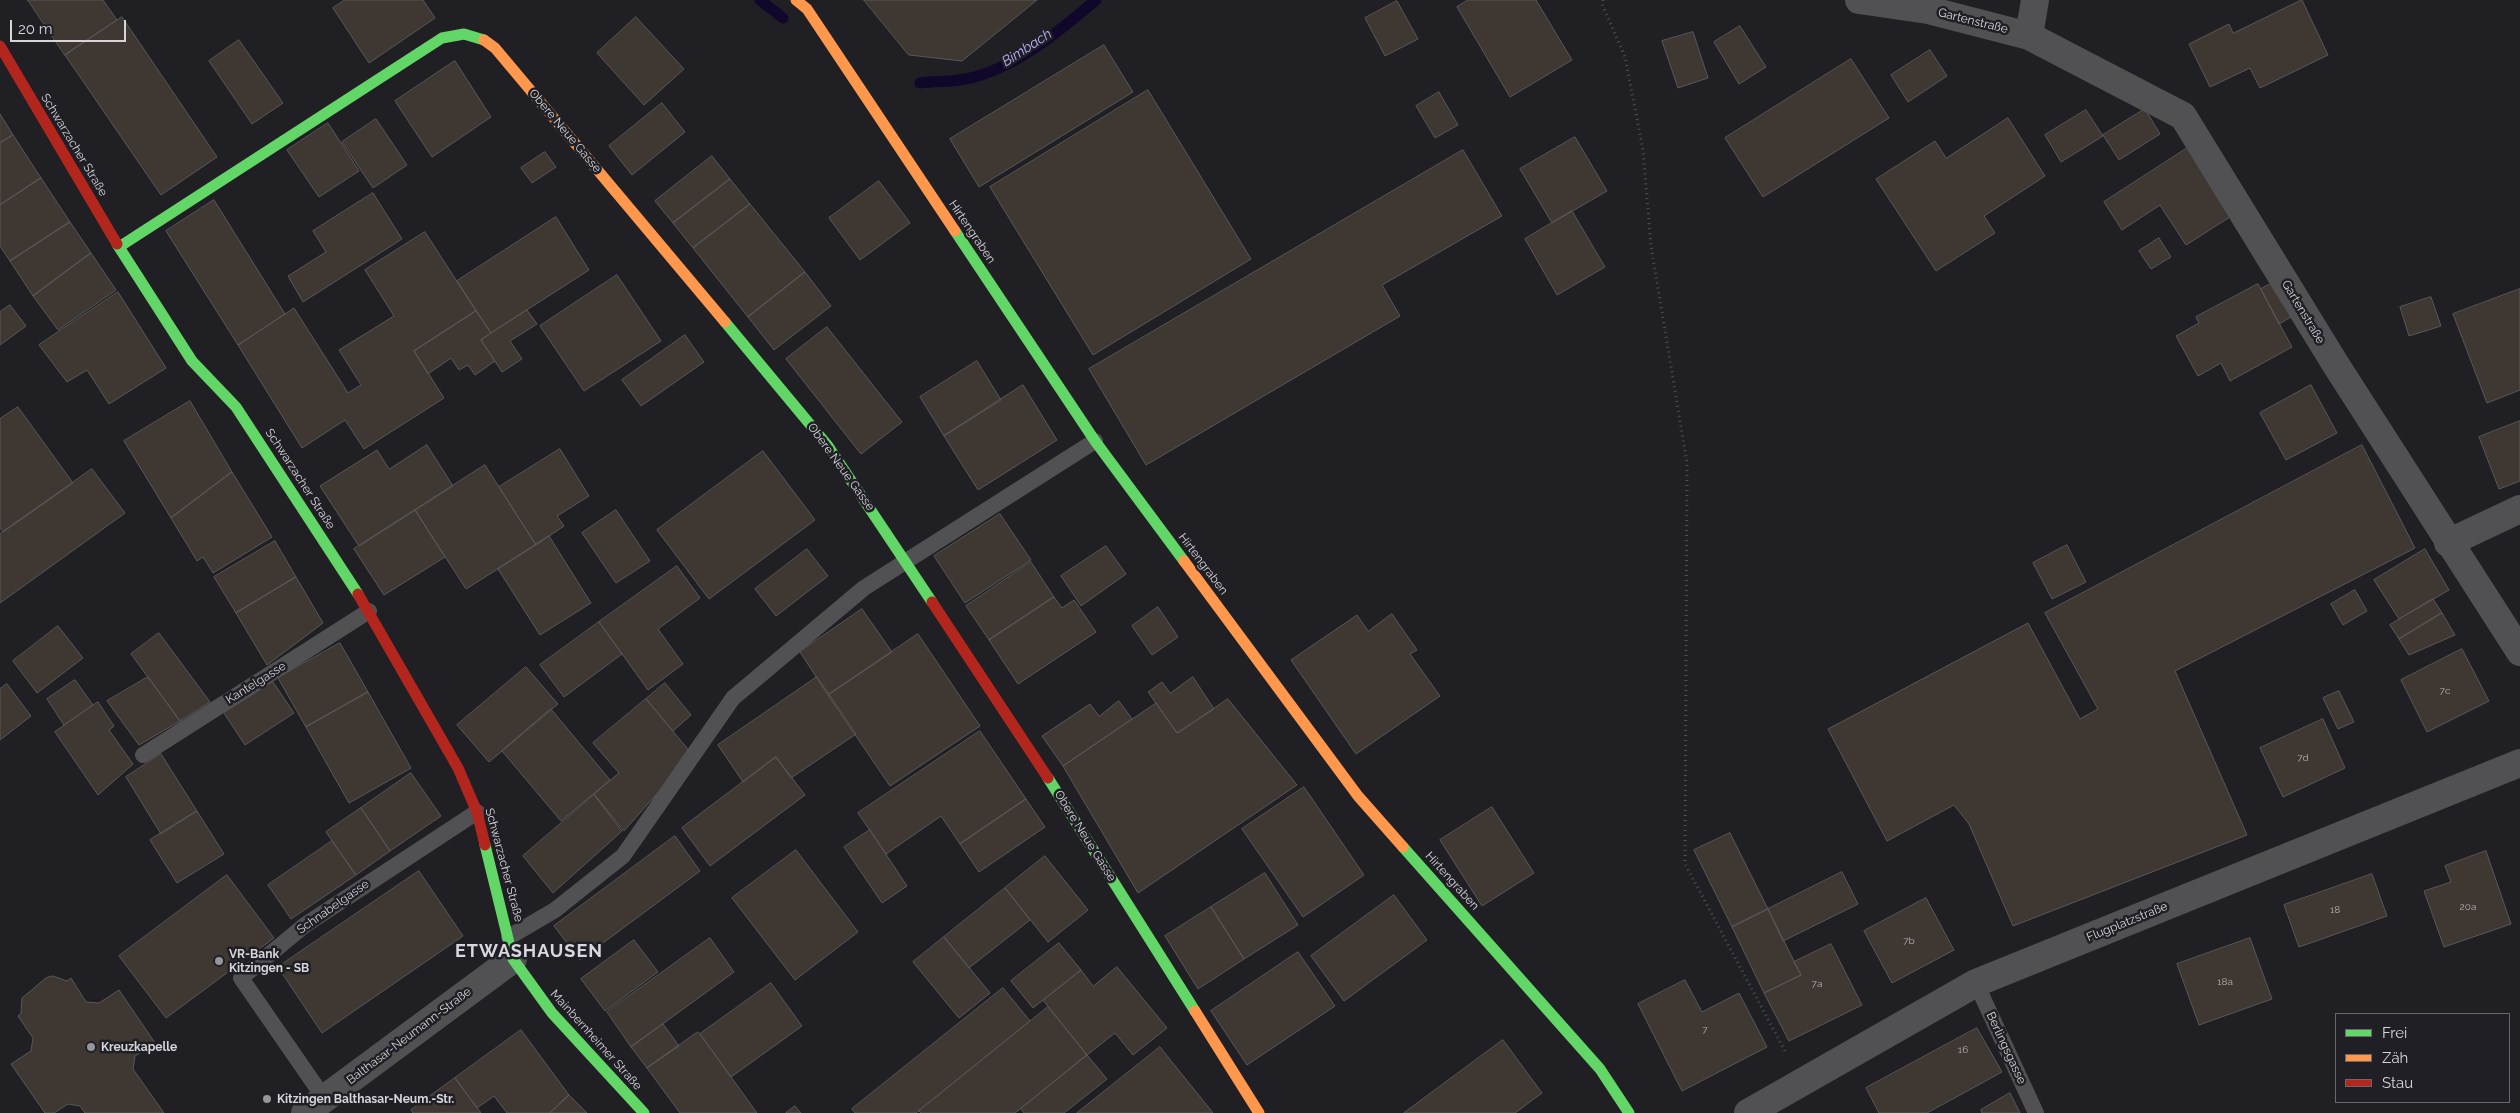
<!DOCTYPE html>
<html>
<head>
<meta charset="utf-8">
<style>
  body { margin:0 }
  #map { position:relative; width:2520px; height:1113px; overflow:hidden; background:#202024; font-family:Raleway,sans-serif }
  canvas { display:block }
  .legend { position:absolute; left:2335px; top:1013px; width:175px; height:90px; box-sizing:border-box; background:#1f1f25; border:1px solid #68686d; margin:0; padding:6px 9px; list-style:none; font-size:15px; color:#d6d6da }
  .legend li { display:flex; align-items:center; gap:10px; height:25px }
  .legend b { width:25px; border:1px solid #68686d }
  .scale { position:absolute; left:10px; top:20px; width:116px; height:22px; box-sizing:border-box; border:2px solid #d6d6da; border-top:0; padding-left:6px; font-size:15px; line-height:18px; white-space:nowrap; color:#d6d6da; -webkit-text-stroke:4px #1f1f25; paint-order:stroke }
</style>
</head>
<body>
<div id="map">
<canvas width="2520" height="1113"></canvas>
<ul class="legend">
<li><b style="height:6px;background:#63d668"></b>Frei</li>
<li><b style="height:6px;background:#ff974d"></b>Zäh</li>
<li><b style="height:6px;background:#b3261e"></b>Stau</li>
</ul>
<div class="scale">20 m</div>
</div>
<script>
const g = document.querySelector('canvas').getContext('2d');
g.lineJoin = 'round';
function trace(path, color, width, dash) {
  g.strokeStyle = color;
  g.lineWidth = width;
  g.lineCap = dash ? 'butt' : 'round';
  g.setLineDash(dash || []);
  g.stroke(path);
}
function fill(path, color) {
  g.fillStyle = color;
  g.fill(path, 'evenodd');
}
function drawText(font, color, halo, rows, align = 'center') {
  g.font = font + ' Raleway,sans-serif';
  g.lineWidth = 5;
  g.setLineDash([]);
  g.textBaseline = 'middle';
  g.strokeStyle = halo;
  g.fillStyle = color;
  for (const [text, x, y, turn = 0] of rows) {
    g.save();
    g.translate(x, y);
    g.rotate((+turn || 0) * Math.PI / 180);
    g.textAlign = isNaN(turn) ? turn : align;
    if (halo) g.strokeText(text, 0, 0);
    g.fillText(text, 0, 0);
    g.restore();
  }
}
const stream = new Path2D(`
  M760 0 783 18
  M920 83C935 81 951 82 966 79 1015 69 1059 31 1096 0`);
const building = new Path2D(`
  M28 0H103L117 20 65 55Z
  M345 0H423L435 18 369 63 333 8Z
  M864 0H1037L962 61 909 55Z
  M1468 0H1536L1572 60 1510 97 1457 7Z
  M2302 0 2328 55 2260 88 2250 68 2210 87 2189 44 2229 24 2233 33Z
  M1397 1 1418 39 1385 56 1365 18Z
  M122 17 217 157 161 195 65 55Z
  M636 17 684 69 644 105 597 53Z
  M1740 26 1766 67 1739 84 1714 42Z
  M1693 32 1708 78 1678 88 1662 41Z
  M239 40 283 103 252 124 209 61Z
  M1104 45 1133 92 979 187 950 139Z
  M1930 50 1947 76 1908 102 1891 75Z
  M1851 59 1889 118 1763 197 1725 138Z
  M455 61 491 117 432 157 395 101Z
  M1148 90 1251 259 1093 355 990 187Z
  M1439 92 1458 125 1435 138 1416 106Z
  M662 103 685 132 632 175 609 146Z
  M2145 109 2160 134 2119 160 2103 135Z
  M2086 110 2103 136 2061 162 2045 135Z
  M0 114 13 135 0 143Z
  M2008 118 2045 176 1984 216 1995 233 1936 271 1876 179 1935 141 1946 158Z
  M376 119 407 165 373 188 342 142Z
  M328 123 359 171 319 197 287 150Z
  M13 135 41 178 0 205V143Z
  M1575 137 1607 191 1552 223 1520 169Z
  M2189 147 2233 215 2186 245 2160 205 2122 230 2104 202Z
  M1463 150 1502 216 1382 285 1400 316 1146 465 1089 369Z
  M545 152 556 167 532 183 521 168Z
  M712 156 730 179 673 223 655 201Z
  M41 178 70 222 10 261 0 246V205Z
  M730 179 750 204 693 248 673 223Z
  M879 181 910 223 860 260 829 218Z
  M373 193 402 239 303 302 288 276 326 252 313 231Z
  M214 200 285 314 238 345 166 231Z
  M750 204 805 272 748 317 693 248Z
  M1572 211 1605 267 1557 295 1525 239Z
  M556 217 589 270 491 333 457 281Z
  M70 222 91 253 33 296 10 261Z
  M425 232 476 311 414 351 444 398 364 449 345 420 302 448 238 345 294 308 348 393 361 385 339 350 394 316 365 270Z
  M2159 238 2171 257 2151 269 2139 251Z
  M91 253 116 290 58 330 33 296Z
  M805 272 831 306 774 350 748 317Z
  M617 275 661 341 584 391 540 326Z
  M2278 280 2296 314 2279 324 2261 289Z
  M2258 284 2292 347 2230 381 2221 363 2198 376 2176 336 2199 323 2196 317Z
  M2520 289V390L2487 403 2453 314Z
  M118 292 166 368 109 404 87 370 67 382 39 345Z
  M2431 297 2441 326 2409 336 2400 307Z
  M10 305 26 326 0 345V312Z
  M527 310 537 324 510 341 522 359 502 372 481 340Z
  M476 311 491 333 481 340 495 361 475 375 468 365 459 370 451 358 428 374 414 351Z
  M827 327 902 422 861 454 786 359Z
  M685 335 704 362 641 406 622 380Z
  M977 361 1001 400 944 436 920 397Z
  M1023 385 1057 440 978 490 944 436Z
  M2311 385 2337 433 2286 460 2260 413Z
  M190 401 232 472 171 518 124 441Z
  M18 407 73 483 3 532 0 528V419Z
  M2520 421V481L2499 489 2479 437Z
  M427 445 453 486 359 546 320 486 377 450 389 469Z
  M2362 445 2415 548 2175 671 2247 835 2013 926 1969 824 1954 805 1887 841 1828 729 2028 623 2080 719 2098 709 2045 613Z
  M560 449 589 496 557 516 564 526 536 545 499 487Z
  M763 451 815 520 709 599 657 530Z
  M485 465 536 545 466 589 415 510Z
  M92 469 125 513 0 603V534Z
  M232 472 272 537 213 573 203 557 197 561 171 518Z
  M415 510 445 557 384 595 354 549Z
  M616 510 650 561 616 583 582 533Z
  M1000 514 1031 560 965 603 934 556Z
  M549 536 591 603 540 635 498 569Z
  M275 541 296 577 236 613 214 577Z
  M2067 545 2086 582 2052 599 2033 563Z
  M1106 546 1126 574 1081 606 1061 576Z
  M807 549 828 576 776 616 755 589Z
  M2425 549 2449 590 2399 619 2374 580Z
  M1031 562 1054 597 989 640 966 606Z
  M677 566 700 598 658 629 683 664 648 690 599 622Z
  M296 577 323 623 267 665 236 613Z
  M2355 590 2367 611 2343 625 2331 604Z
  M1054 597 1062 608 1074 600 1096 632 1018 684 989 640Z
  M2433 599 2442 613 2399 639 2390 625Z
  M1158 607 1178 637 1152 655 1132 626Z
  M862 609 892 652 828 695 800 652Z
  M2442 613 2455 635 2409 655 2399 639Z
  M1392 614 1417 650 1410 654 1440 696 1356 754 1291 660 1357 615 1368 631Z
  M599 622 622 654 564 697 540 665Z
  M58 626 83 658 37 693 13 661Z
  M159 633 210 702 180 721 131 654Z
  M918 634 980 726 890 786 828 695Z
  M340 643 368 692 306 727 278 678Z
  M2462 649 2489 701 2427 732 2401 680Z
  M526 667 558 704 489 762 457 725Z
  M148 677 180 721 139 745 107 701Z
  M817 677 856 734 791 778 776 757 743 782 718 745Z
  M1193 677 1214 709 1177 733 1148 692 1162 682 1170 693Z
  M75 680 93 705 64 725 47 699Z
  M273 682 294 713 245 745 224 713Z
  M665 683 691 715 673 731 646 699Z
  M7 684 31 716 0 740V689Z
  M2339 691 2354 722 2338 729 2323 698Z
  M368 692 411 768 349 803 306 727Z
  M646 699 692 754 624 831 594 794 619 773 593 743Z
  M1228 699 1297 785 1138 893 1063 766 1156 703 1177 733Z
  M1119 701 1132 719 1063 766 1042 736 1090 704 1099 716Z
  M98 702 114 726 109 730 133 764 98 795 55 732Z
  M551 709 610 780 561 821 502 751Z
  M2323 719 2345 768 2283 797 2260 748Z
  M980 731 1026 799 960 844 941 816 886 854 858 813Z
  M161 754 197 811 161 834 126 777Z
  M776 757 805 795 710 866 682 828Z
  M411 773 441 816 390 851 361 808Z
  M1304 787 1364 875 1303 917 1242 829Z
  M594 795 622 831 553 893 523 856Z
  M1026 799 1045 827 979 872 960 844Z
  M1492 807 1534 873 1482 906 1440 840Z
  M361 808 390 851 356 875 326 832Z
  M197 811 224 854 177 883 150 840Z
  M870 830 907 886 882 903 844 847Z
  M1730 833 1768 909 1732 927 1694 850Z
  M675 836 700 871 580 960 554 926Z
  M332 841 356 875 291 919 268 885Z
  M796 850 858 932 795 980 732 898Z
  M2486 851 2511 924 2444 947 2424 891 2451 882 2445 866Z
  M1045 856 1088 910 1048 942 1005 888Z
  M419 871 463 936 322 1033 278 967Z
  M1842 872 1858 904 1783 941 1768 909Z
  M1265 873 1298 925 1244 959 1211 907Z
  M2372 874 2387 916 2299 947 2284 905Z
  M227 875 274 938 166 1018 119 956Z
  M1005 888 1030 920 969 968 944 937Z
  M1394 895 1427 940 1344 1001 1311 956Z
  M1926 898 1954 950 1892 983 1864 931Z
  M1211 907 1244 959 1198 989 1165 936Z
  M1768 909 1801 975 1764 993 1732 927Z
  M944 937 990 993 959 1018 913 962Z
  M710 938 734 972 631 1047 607 1012Z
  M2250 938 2272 999 2199 1025 2177 964Z
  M634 940 658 972 605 1011 581 979Z
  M1059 943 1081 970 1033 1008 1011 981Z
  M1831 944 1862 1005 1789 1041 1764 993 1801 975 1794 962Z
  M1298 952 1335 1006 1247 1065 1211 1011Z
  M1117 967 1167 1028 1133 1055 1115 1033 1087 1055 1043 1000 1081 970 1093 986Z
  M53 976 67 981 71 978 86 1002 99 1003 119 990 155 1043 135 1056 133 1069 164 1113H85L80 1106 68 1104 54 1113H45L11 1064 31 1051 33 1038 18 1016 21 1013 22 998 46 978Z
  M1685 980 1702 1012 1739 993 1767 1047 1682 1091 1638 1004Z
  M771 983 802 1026 731 1077 700 1034Z
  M1003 988 1030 1021 916 1113H855L852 1109Z
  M1048 1007 1087 1055 1015 1113H921L919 1111Z
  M663 1024 679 1046 647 1068 631 1047Z
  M1977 1028 2002 1072 1927 1113H1879L1866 1088Z
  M521 1030 569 1095 550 1113H507L494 1096 477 1108 455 1078Z
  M698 1032 700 1034 757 1113H680L647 1068Z
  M1503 1040 1542 1093 1515 1113H1404Z
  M1160 1047 1213 1113H1077Z
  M1087 1055 1107 1079 1064 1113H1024L1021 1109Z
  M455 1078 481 1113H413L411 1110Z
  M2010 1093 2020 1113H1982L1981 1110Z
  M569 1095 587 1113H550Z
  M795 1106 801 1113H786Z`);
const path = new Path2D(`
  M1603 0 1602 4 1625 57 1643 150 1651 246 1687 463 1685 864 1786 1053`);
const lane = new Path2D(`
  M143 755 369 611
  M509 937 555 910 623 856 733 698 864 588 1095 441
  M1976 983 2036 1113
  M324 1098 241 978 305 925 477 812`);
const street = new Path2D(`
  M1859 0 1928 10 2029 36 2183 116 2336 365 2520 652
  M2029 36 2035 0
  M2448 543 2520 509
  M305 1113 513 959
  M1748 1113 1976 983 2520 763`);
const fast = new Path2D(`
  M955 231 1095 441 1184 561
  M117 244 192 361 236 407 358 594
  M119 247 442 38 464 34 484 40
  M725 322 828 446 932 602
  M1048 778 1195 1011
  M485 845 513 959 552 1013 644 1113
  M1403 847 1600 1069 1629 1113`);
const slow = new Path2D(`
  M796 0 807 9 955 231
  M484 40 495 48 725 322
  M1184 561 1358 796 1403 847
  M1195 1011 1259 1113`);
const jam = new Path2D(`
  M0 46 117 244
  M358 594 458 768 477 812 485 845
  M932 602 1048 778`);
const markers = [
  [219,961,5,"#96969a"],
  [91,1047,5,"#96969a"],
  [267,1099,5,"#96969a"]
];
const numberNames = [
  ["7c",2445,691],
  ["7d",2303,758],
  ["20a",2468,907],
  ["18",2335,910],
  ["7b",1909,941],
  ["18a",2225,982],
  ["7a",1817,984],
  ["7",1705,1030],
  ["16",1963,1050]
];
const streetNames = [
  ["Gartenstraße",1973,21,14],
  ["Obere Neue Gasse",565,131,50],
  ["Schwarzacher Straße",74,145,59],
  ["Hirtengraben",972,232,56],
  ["Gartenstraße",2303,312,59],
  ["Obere Neue Gasse",841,467,54],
  ["Schwarzacher Straße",300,479,57],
  ["Hirtengraben",1203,564,53],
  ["Kantelgasse",256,683,-32],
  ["Obere Neue Gasse",1085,836,58],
  ["Schwarzacher Straße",504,865,75],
  ["Hirtengraben",1452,881,48],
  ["Schnabelgasse",333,907,-35],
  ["Flugplatzstraße",2127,922,-22],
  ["Balthasar-Neumann-Straße",409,1036,-37],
  ["Mainbernheimer Straße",596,1040,48],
  ["Berlingsgasse",2006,1048,65]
];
const poiNames = [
  ["VR-Bank",229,954],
  ["Kitzingen - SB",229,968],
  ["Kreuzkapelle",101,1047],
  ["Kitzingen Balthasar-Neum.-Str.",277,1099]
];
const waterNames = [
  ["Bimbach",1027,48,-33]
];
const districtNames = [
  ["ETWASHAUSEN",529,952]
];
trace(stream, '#11072a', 11);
fill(building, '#3f3732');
trace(building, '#595859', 1);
trace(path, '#515154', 3, [1, 4]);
trace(lane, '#515053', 16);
trace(street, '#515053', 28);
trace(fast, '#63d668', 11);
trace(slow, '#ff974d', 11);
trace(jam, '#b3261e', 11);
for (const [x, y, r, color] of markers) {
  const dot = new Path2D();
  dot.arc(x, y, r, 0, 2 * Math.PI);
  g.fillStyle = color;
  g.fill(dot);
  trace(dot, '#1f1f25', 2);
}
drawText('10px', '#b0aeb0', null, numberNames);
drawText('12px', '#d6d6da', '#1f1f25', streetNames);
drawText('bold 12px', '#d6d6da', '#1f1f25', poiNames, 'left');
drawText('italic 14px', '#bdb3fc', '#1f1f25', waterNames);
g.letterSpacing = '1px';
drawText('bold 18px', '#d9d8e1', '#1f1f25', districtNames);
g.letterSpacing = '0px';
</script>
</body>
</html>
